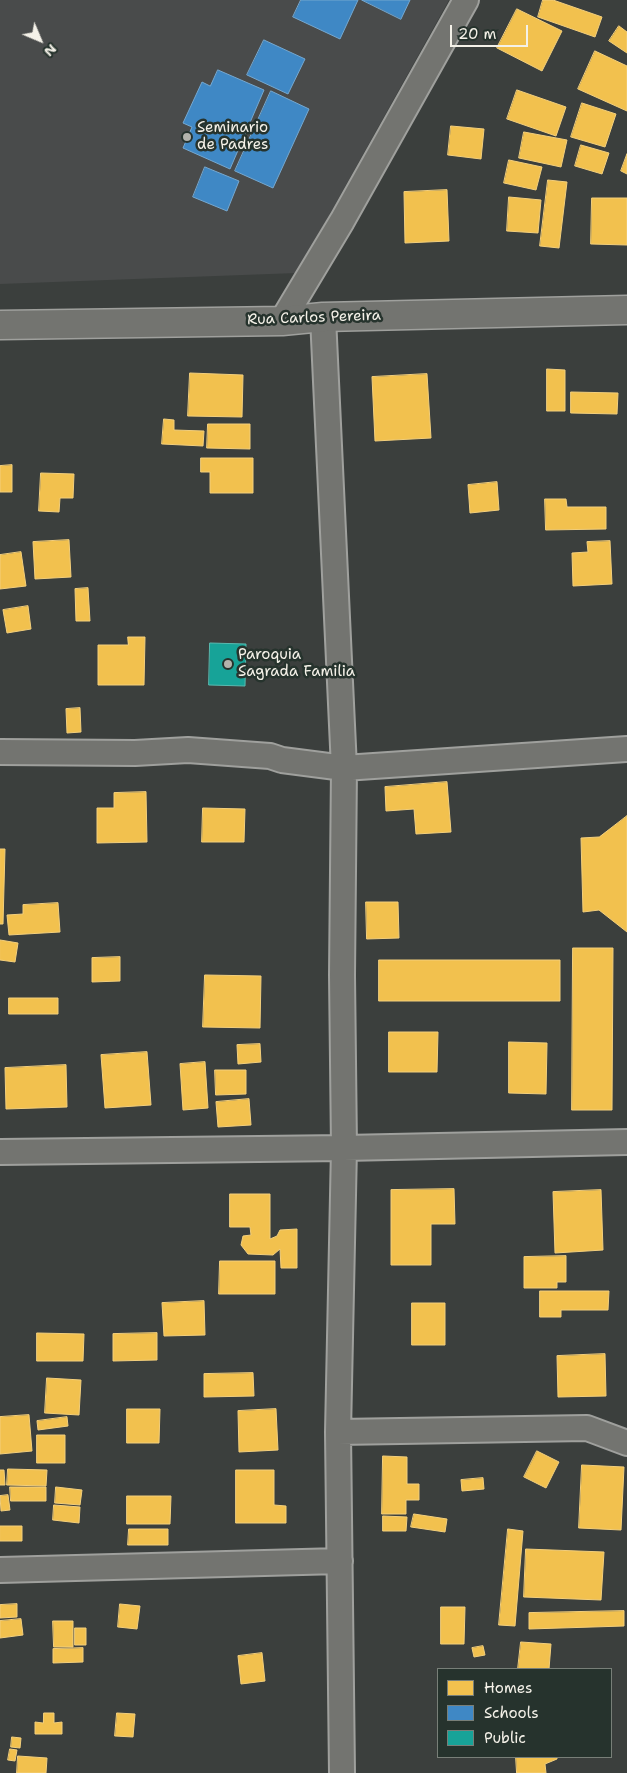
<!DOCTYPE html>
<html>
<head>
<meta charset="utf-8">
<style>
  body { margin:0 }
  #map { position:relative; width:627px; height:1773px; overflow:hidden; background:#3b3f3d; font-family:"Shantell Sans",sans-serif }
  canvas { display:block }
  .legend { position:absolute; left:437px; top:1668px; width:175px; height:90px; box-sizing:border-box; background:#26332d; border:1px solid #787f78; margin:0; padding:6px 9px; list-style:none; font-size:15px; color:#f4f1e8 }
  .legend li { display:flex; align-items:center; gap:10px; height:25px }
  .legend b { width:25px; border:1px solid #787f78 }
  .north { position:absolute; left:15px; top:15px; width:50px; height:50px; -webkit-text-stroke:4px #26332d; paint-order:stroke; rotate:135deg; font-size:14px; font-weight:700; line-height:20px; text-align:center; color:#f4f1e8 }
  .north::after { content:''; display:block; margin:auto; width:18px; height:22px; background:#f4f1e8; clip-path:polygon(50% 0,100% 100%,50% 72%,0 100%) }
  .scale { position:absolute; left:450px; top:25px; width:78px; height:22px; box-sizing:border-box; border:2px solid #f4f1e8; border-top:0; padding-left:6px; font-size:15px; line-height:18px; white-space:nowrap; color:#f4f1e8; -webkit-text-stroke:4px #26332d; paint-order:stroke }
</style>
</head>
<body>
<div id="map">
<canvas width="627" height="1773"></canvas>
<ul class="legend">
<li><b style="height:14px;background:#f2c14e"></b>Homes</li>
<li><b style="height:14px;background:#3f88c5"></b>Schools</li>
<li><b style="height:14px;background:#17a398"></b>Public</li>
</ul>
<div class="north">N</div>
<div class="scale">20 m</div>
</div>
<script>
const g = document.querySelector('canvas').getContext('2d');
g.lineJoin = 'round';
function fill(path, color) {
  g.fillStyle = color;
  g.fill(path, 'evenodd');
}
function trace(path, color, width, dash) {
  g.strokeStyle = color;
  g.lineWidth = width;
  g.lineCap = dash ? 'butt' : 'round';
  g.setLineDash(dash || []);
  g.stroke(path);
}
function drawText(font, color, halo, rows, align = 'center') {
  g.font = font + ' "Shantell Sans",sans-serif';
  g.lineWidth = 5;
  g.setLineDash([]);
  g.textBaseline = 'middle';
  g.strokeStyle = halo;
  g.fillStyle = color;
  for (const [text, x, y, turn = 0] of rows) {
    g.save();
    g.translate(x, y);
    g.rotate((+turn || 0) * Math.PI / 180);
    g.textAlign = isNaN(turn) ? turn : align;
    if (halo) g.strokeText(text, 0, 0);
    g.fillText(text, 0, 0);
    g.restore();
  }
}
const built = new Path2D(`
  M0 0H449L297 273 0 284Z`);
const homes = new Path2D(`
  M543 0H553L602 17 595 37 538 17Z
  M517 9 562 31 542 71 497 48Z
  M619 26 627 32V53L609 41Z
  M595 51 627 66V111L578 89Z
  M517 90 566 107 556 136 507 119Z
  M582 103 616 114 605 147 571 137Z
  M451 126 484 129 481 159 448 155Z
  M524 132 567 140 561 167 519 158Z
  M581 145 609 153 602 174 575 166Z
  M627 154V174L621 171Z
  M509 160 542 167 536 190 504 183Z
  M548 180 567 182 559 248 540 246Z
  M447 190 449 241 405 243 404 192Z
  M509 197 541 200 538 233 507 231Z
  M592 198H627V245L591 244Z
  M547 369 565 370V411H547Z
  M190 373 243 375 242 417 188 416Z
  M427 374 431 438 375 441 372 377Z
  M571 392 618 393 617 414 571 413Z
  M164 419 174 420V430L204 431 203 446 162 444Z
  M208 424H250V449L207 448Z
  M201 458H253V493H210V472H201Z
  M12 465V492H0V466Z
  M41 473 74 474 73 498H60L59 512 39 511Z
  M497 482 499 510 470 513 468 485Z
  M545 499H566L567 507H606V529L546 530Z
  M69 540 71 577 35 579 33 542Z
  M610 541 612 584 573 586 572 553 588 552 587 542Z
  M21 552 26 586 0 589V555Z
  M88 588 90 621H76L75 589Z
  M28 606 31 629 7 633 3 610Z
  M128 637H145L144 685H98V645H128Z
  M80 708 81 732 67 733 66 709Z
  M447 782 451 832 416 834 414 809 386 811 385 787Z
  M146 792 147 842 97 843V808H114V793Z
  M203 808 245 809 244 842H202Z
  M627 816V932L599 910 583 912 581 838 599 837Z
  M0 849H5L3 924H0Z
  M366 902H398L399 938 367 939Z
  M58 903 60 932 9 935 7 915 23 914V905Z
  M0 940 18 943 15 962 0 960Z
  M573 948H613L612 1110H572Z
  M120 957V981L92 982V958Z
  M379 960H560V1001H379Z
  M205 975 261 976 260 1028 203 1027Z
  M9 998H58V1014H9Z
  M389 1032H438L437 1072H389Z
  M509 1042 547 1043 546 1094 509 1093Z
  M260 1044 261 1062 238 1064 237 1045Z
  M147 1052 151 1105 105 1108 101 1055Z
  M205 1062 208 1108 183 1110 180 1064Z
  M66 1065 67 1107 6 1109 5 1068Z
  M215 1070H246V1094L216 1095Z
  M249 1099 251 1125 218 1127 216 1102Z
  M454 1189 455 1224H431V1265H391V1190Z
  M601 1190 603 1250 555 1253 553 1192Z
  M230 1194H270V1239L277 1236 280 1230 297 1229V1268H281L280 1249 273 1255 248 1254 241 1245 243 1236 251 1235 250 1227H230Z
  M566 1256V1282H557V1288H524V1257Z
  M220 1261H275V1294H219Z
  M540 1291H609L608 1310H561V1317H540Z
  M204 1301 205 1335 164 1336 162 1303Z
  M412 1303H445V1345H412Z
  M37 1333 84 1334 83 1361H37Z
  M157 1333V1360L113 1361V1334Z
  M605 1354 606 1396 558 1397 557 1356Z
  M253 1373 254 1396 204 1397V1374Z
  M47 1378 81 1380 79 1415 45 1413Z
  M127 1409H160L159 1443H127Z
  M276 1409 278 1450 239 1452 238 1411Z
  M29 1415 32 1451 0 1454V1417Z
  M67 1417 68 1426 38 1430 37 1421Z
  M37 1435H65V1463H37Z
  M537 1451 559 1462 546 1488 524 1477Z
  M383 1456 407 1457V1484H419V1500H406V1514H382Z
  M582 1465 624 1467 621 1530 579 1528Z
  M8 1469 47 1470 46 1486 7 1485Z
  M0 1470H4L5 1485H0Z
  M236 1470H274V1505L286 1506V1523H236Z
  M483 1478 484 1489 462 1491 461 1480Z
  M10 1487H46V1501H11Z
  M56 1487 82 1490 80 1505 55 1503Z
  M8 1495 10 1510 1 1511 0 1496Z
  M127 1496H171L170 1524H127Z
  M54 1505 80 1507 79 1523 53 1520Z
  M414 1514 447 1519 445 1532 411 1527Z
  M383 1516 407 1517 406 1531H383Z
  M0 1526H22V1541H0Z
  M129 1529H168V1545H128Z
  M508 1529 523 1531 515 1626 499 1625Z
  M526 1549 604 1552 601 1600 524 1597Z
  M17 1604V1617L0 1618V1605Z
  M120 1604 140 1606 137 1629 118 1627Z
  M441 1607H465L464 1644H441Z
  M624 1611V1626L529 1629V1613Z
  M21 1619 23 1635 0 1638V1621Z
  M53 1621H73V1647H54Z
  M75 1628H86V1645H75Z
  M521 1642 551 1644 549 1669H518Z
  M483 1646 485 1655 474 1657 472 1648Z
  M83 1648V1662L53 1663V1649Z
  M262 1653 265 1681 241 1684 238 1656Z
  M44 1713H54V1723L62 1722V1734H35V1722L43 1723Z
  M117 1713 135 1714 133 1737 115 1736Z
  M12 1737 21 1738 20 1748 11 1747Z
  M10 1749 17 1750 15 1761 8 1760Z
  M18 1756 47 1758 46 1773H17Z
  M516 1757H557V1759L545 1764 546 1773H517Z`);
const schools = new Path2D(`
  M301 0H358L340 39 293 17Z
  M362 0H410L401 19Z
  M264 40 305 59 288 94 247 75Z
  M218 70 264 90 230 169 183 148 192 127 183 123 202 82 210 86Z
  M271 91 309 109 273 188 235 171Z
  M205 167 239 181 227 211 193 197Z`);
const public = new Path2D(`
  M210 643 246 644 245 686 209 685Z`);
const minor = new Path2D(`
  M323 317 344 768 342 975 344 1148 338 1432 342 1773
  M282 321 342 221 466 0
  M0 752 135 753 188 750 270 756 282 760 344 768 627 749
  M0 1152 344 1148 627 1142
  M338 1432 587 1428 627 1443
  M0 1570 340 1561`);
const secondary = new Path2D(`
  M0 325 282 321 323 317 627 310`);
const markers = [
  [187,137,5,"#b3b3ac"],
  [228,664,5,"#b3b3ac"]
];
const poiNames = [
  ["Seminario",197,128],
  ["de Padres",197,145],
  ["Paroquia",238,655],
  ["Sagrada Familia",238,672]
];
const streetNames = [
  ["Rua Carlos Pereira",314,318,-2]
];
fill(built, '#494b4b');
fill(homes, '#f2c14e');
trace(homes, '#f3cf7c', 1);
fill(schools, '#3f88c5');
trace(schools, '#75a8d0', 1);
fill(public, '#17a398');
trace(public, '#59bab0', 1);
trace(minor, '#9fa09d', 28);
trace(secondary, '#9fa09d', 31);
trace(minor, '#737470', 24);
trace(secondary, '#737470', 28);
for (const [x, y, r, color] of markers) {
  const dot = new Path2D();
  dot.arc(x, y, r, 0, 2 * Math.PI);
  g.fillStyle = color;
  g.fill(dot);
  trace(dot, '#26332d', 2);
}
drawText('15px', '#f4f1e8', '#26332d', poiNames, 'left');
drawText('15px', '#f4f1e8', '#26332d', streetNames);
</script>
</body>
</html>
